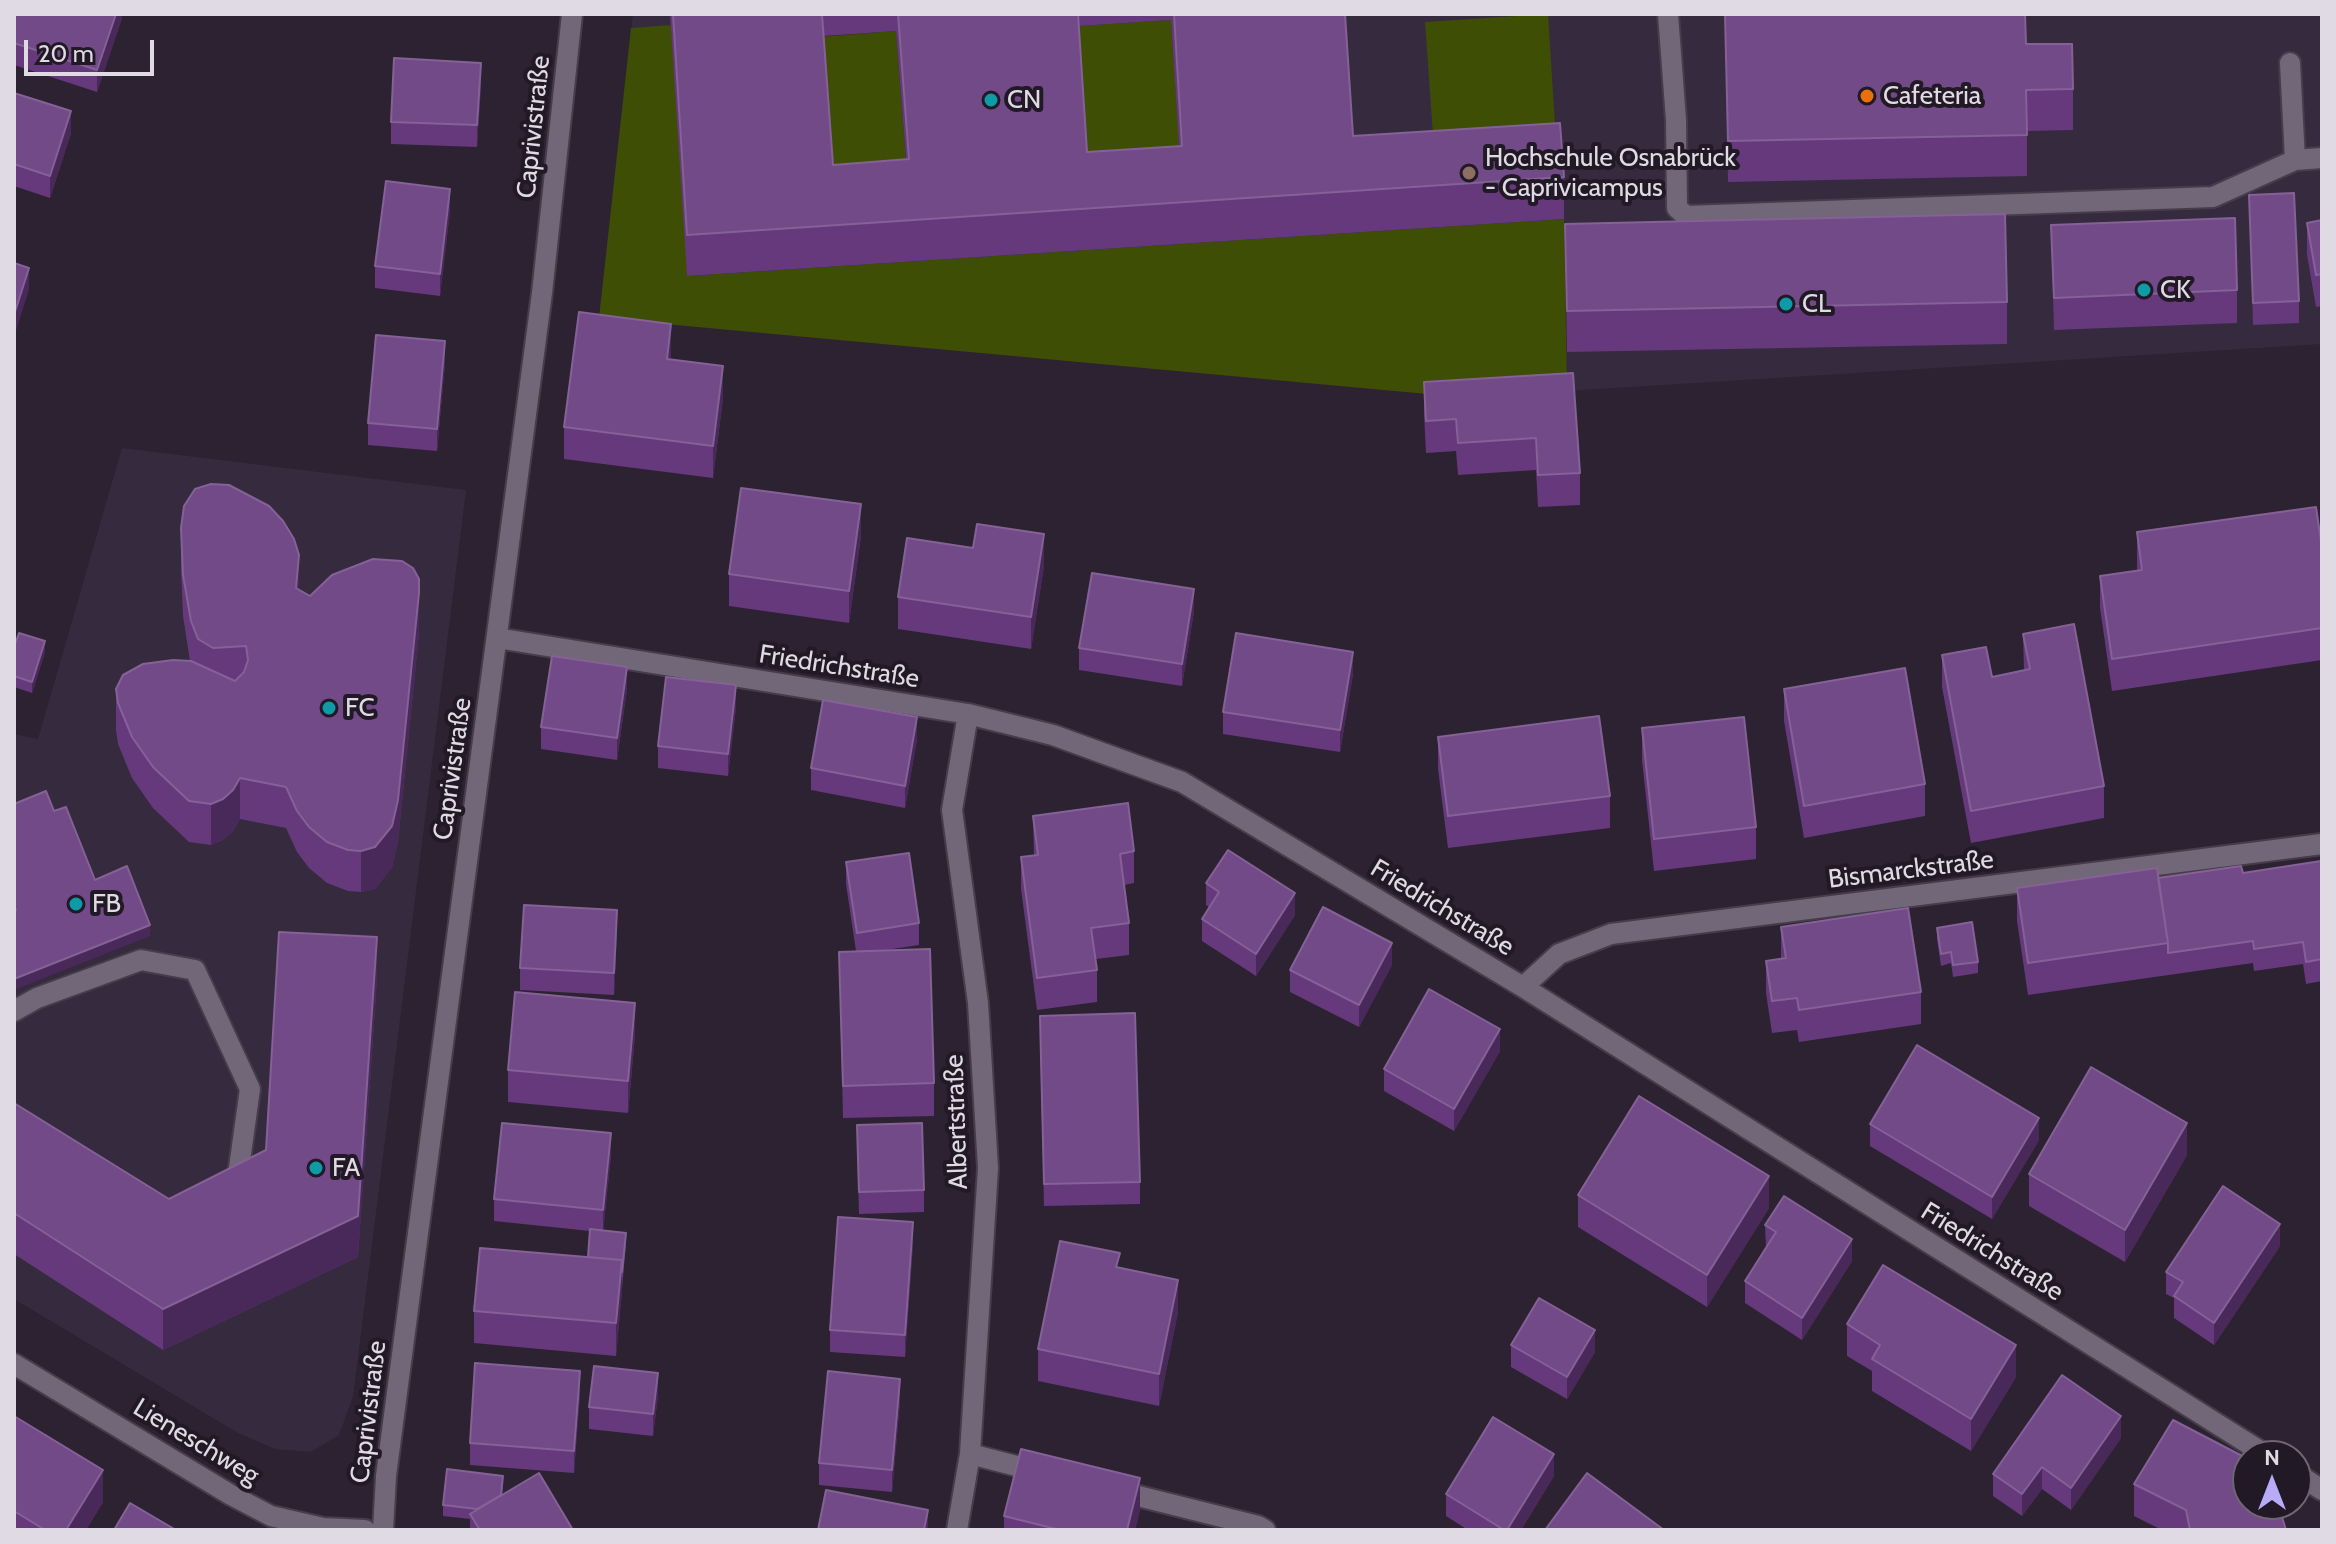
<!DOCTYPE html>
<html>
<head>
<meta charset="utf-8">
<style>
  body { margin:0 }
  #map { position:relative; width:2336px; height:1544px; overflow:hidden; background:#2c2231; font-family:Cabin,sans-serif }
  canvas { display:block }
  .frame { position:absolute; inset:0; border:16px solid #e0dae4; pointer-events:none }
  .north { position:absolute; left:2232px; top:1440px; width:80px; height:80px; box-sizing:border-box; background:#221927; border:2px solid #6e6673; border-radius:50%; rotate:0deg; font-size:22px; font-weight:700; line-height:32px; text-align:center; color:#e0dae4 }
  .north::after { content:''; display:block; margin:auto; width:28px; height:36px; background:#b8abf7; clip-path:polygon(50% 0,100% 100%,50% 72%,0 100%) }
  .scale { position:absolute; left:24px; top:40px; width:130px; height:36px; box-sizing:border-box; border:4px solid #e0dae4; border-top:0; padding-left:10px; font-size:24px; line-height:28px; white-space:nowrap; color:#e0dae4; -webkit-text-stroke:6px #221927; paint-order:stroke }
</style>
</head>
<body>
<div id="map">
<canvas width="2336" height="1544"></canvas>
<div class="frame"></div>
<div class="north">N</div>
<div class="scale">20 m</div>
</div>
<script>
const g = document.querySelector('canvas').getContext('2d');
g.lineJoin = 'round';
function fill(path, color) {
  g.fillStyle = color;
  g.fill(path, 'evenodd');
}
function trace(path, color, width, dash) {
  g.strokeStyle = color;
  g.lineWidth = width;
  g.lineCap = dash ? 'butt' : 'round';
  g.setLineDash(dash || []);
  g.stroke(path);
}
function drawText(font, color, halo, rows, align = 'center') {
  g.font = font + ' Cabin,sans-serif';
  g.lineWidth = 8;
  g.setLineDash([]);
  g.textBaseline = 'middle';
  g.strokeStyle = halo;
  g.fillStyle = color;
  for (const [text, x, y, turn = 0] of rows) {
    g.save();
    g.translate(x, y);
    g.rotate((+turn || 0) * Math.PI / 180);
    g.textAlign = isNaN(turn) ? turn : align;
    if (halo) g.strokeText(text, 0, 0);
    g.fillText(text, 0, 0);
    g.restore();
  }
}
const built = new Path2D(`
  M633 14H2322V344L1567 391 599 318Z
  M122 448 466 490 353 1397 339 1435 311 1452 275 1449 238 1433 14 1299V734L38 739Z`);
const green = new Path2D(`
  M1548 14 1556 140 1434 149 1425 22Z
  M1171 20 1182 187 1087 193 1076 26Z
  M671 25 688 276 1564 219 1567 391 1438 395 599 318 631 28Z
  M896 31 909 200 833 206 820 37Z`);
const lane = new Path2D(`
  M1668 14 1676 120 1677 208 1686 216 2213 197 2295 160 2322 158
  M2290 63 2295 160
  M14 1011 37 998 141 960 195 970 250 1089 237 1182 231 1184`);
const street = new Path2D(`
  M497 638 968 714 1053 735 1182 782 1523 987 2268 1456
  M1523 987 1559 954 1611 934 2322 844
  M14 1364 231 1495 271 1516 323 1528 365 1530
  M970 1454 1040 1472
  M2296 1473 2322 1490
  M1114 1490 1258 1526 1265 1530
  M383 1530 386 1476 542 293 572 14
  M957 1530 970 1454 988 1168 978 1003 952 810 968 714`);
const wall = new Path2D(`
  M14 14H122V18L97 92 14 65Z
  M670 14H1345L1353 136 1564 177V219L687 276ZM1171 20 1179 146 1087 152 1078 26ZM896 31 906 159 833 165 823 36Z
  M1725 14 2026 44 2073 89V130L2027 131V176L1728 182Z
  M481 85 477 147 391 144V122Z
  M14 93 71 133 50 198 14 186Z
  M2249 195 2299 301V323L2253 325Z
  M450 211 440 296 375 288V266Z
  M2322 220V306L2316 307 2307 255V223Z
  M1565 224 2007 302V344L1567 352Z
  M2051 225 2237 290V323L2054 330Z
  M445 363 437 451 368 445V423Z
  M1573 373 1580 473V505L1538 507 1536 470 1458 475 1456 451 1426 453 1424 414V382Z
  M723 398 713 478 564 459V427Z
  M181 528 310 596 419 634 398 841 392 867 375 889 361 892 348 891 327 883 309 868 297 852 286 828 240 819 233 831 223 840 211 845 189 842 153 808 132 778 118 744 116 730V689L190 661 183 616 181 569Z
  M2137 532 2322 548V660L2112 691 2100 608V576L2137 570Z
  M861 536 849 623 729 606V574Z
  M1044 566 1031 649 898 629V597Z
  M1194 611 1182 686 1079 670V648Z
  M2023 634 2104 786V818L1971 843 1942 687V655L1992 677 2024 671Z
  M14 647 45 652 32 693 14 687Z
  M1353 674 1340 752 1223 734V712Z
  M627 689 617 760 541 749V727Z
  M1784 689 1925 784V816L1804 838 1784 721Z
  M736 707 728 776 658 768V746Z
  M1642 728 1756 827V859L1654 871 1642 760Z
  M1438 737 1610 796V828L1448 848 1438 769Z
  M917 739 905 808 811 790V768Z
  M1033 816 1134 851V883L1124 885 1129 923V955L1096 959 1097 970V1002L1037 1010 1021 889V857L1034 856Z
  M846 862 919 923V945L886 950 934 1083V1116L843 1118 839 952 856 951 846 884Z
  M2322 867V981L2306 984 2303 964 2254 971 2253 963 2028 995 2017 921V888Z
  M1206 883 1295 915 1256 976 1202 941V919L1209 907 1206 905Z
  M1781 927 1921 992V1024L1799 1042 1797 1030 1772 1033 1766 993V961L1781 958Z
  M1937 928 1978 962V973L1953 977 1951 963 1941 966 1937 939Z
  M617 932 614 995 520 990V968Z
  M1392 965 1359 1027 1290 992V970Z
  M377 978 358 1257 163 1350 14 1254V1103L169 1199 266 1150Z
  M635 1035 628 1113 508 1102V1070Z
  M1040 1038 1140 1182V1204L1044 1206Z
  M1500 1051 1454 1131 1384 1091V1069Z
  M1870 1124 2039 1140 1992 1219 1870 1146Z
  M857 1147 924 1190V1212L859 1214Z
  M2187 1155 2125 1262 2029 1206V1174Z
  M611 1156 603 1231 626 1244 616 1356 474 1343V1311L588 1257 590 1231 494 1221V1199Z
  M1578 1195 1769 1208 1707 1307 1578 1227Z
  M1765 1225 1852 1261 1802 1340 1745 1303V1281L1766 1248Z
  M913 1244 905 1357 830 1352V1330Z
  M2280 1246 2214 1345 2174 1318V1298L2166 1294V1272Z
  M1120 1268 1178 1312 1159 1406 1038 1381V1349Z
  M1847 1324 2016 1377 1971 1451 1872 1391V1371L1847 1356Z
  M1511 1345 1595 1352 1567 1399 1511 1367Z
  M580 1393 574 1473 470 1465V1443Z
  M658 1395 653 1436 589 1429V1407Z
  M900 1401 892 1492 819 1485V1463Z
  M14 1416 103 1502 86 1530H14Z
  M2121 1438 2071 1510 2042 1489 2022 1516 1993 1496V1474Z
  M1554 1476 1521 1530H1468L1446 1516V1494Z
  M2134 1484 2286 1530H2162L2134 1516Z
  M503 1487 502 1495 573 1530H470V1519L443 1516V1505Z
  M1140 1510 1135 1530H1004V1516Z`);
const shadedWall = new Path2D(`
  M116 14H122V18L97 92V70Z
  M481 63V85L477 147V125Z
  M71 111V133L50 198V176Z
  M450 189V211L440 296V274Z
  M29 268V290L14 337V315Z
  M671 324V356L667 391V359Z
  M445 341V363L437 451V429Z
  M723 366V398L713 478V446Z
  M861 504V536L849 623V591Z
  M1044 534V566L1031 649V617Z
  M299 555V596L296 588Z
  M1194 589V611L1182 686V664Z
  M419 593V634L398 841 392 867 375 889 361 892V851Z
  M45 641V652L32 693V682Z
  M1353 652V674L1340 752V730Z
  M627 667V689L617 760V738Z
  M736 685V707L728 776V754Z
  M917 717V739L905 808V786Z
  M240 778V819L233 831 223 840 211 845V804Z
  M1295 893V915L1256 976V954Z
  M617 910V932L614 995V973Z
  M150 925V936L14 990V979Z
  M377 937V978L358 1257 163 1350V1309L358 1216Z
  M1392 943V965L1359 1027V1005Z
  M635 1003V1035L628 1113V1081Z
  M1500 1029V1051L1454 1131V1109Z
  M2039 1118V1140L1992 1219V1197Z
  M2187 1123V1155L2125 1262V1230Z
  M611 1133V1156L603 1232V1210Z
  M1769 1176V1208L1707 1307V1275Z
  M913 1222V1244L905 1357V1335Z
  M2280 1224V1246L2214 1345V1323Z
  M1852 1239V1261L1802 1340V1318Z
  M622 1260V1292L616 1356V1323Z
  M1178 1280V1312L1159 1406V1374Z
  M1595 1330V1352L1567 1399V1377Z
  M2016 1345V1377L1971 1451V1419Z
  M580 1371V1393L574 1473V1451Z
  M658 1373V1395L653 1436V1414Z
  M900 1379V1401L892 1492V1470Z
  M2121 1416V1438L2071 1510V1488Z
  M1554 1454V1476L1521 1530H1507Z
  M2042 1467V1489L2022 1516V1494Z
  M103 1470V1502L86 1530H66Z
  M1140 1478V1510L1135 1530H1127Z
  M928 1510V1530H924Z`);
const building = new Path2D(`
  M14 14H116L97 70 14 43Z
  M673 14H822L833 165 909 159 898 14H1078L1087 152 1182 146 1174 14H1345L1353 136 1560 123 1564 177 687 235Z
  M1725 14H2025L2026 44H2072L2073 89 2026 90 2027 135 1728 141Z
  M394 58 481 63 477 125 391 122Z
  M14 93 71 111 50 176 14 164Z
  M386 181 450 189 440 274 375 266Z
  M2294 193 2299 301 2253 303 2249 195Z
  M2005 214 2007 302 1567 311 1565 224Z
  M2235 218 2237 290 2054 298 2051 225Z
  M2322 220V274L2316 275 2307 223Z
  M14 263 29 268 14 315Z
  M579 312 671 324 667 359 723 366 713 446 564 427Z
  M376 335 445 341 437 429 368 423Z
  M1573 373 1580 473 1538 475 1536 438 1458 443 1456 419 1426 421 1424 382Z
  M211 484 229 485 269 506 283 521 294 539 299 555 296 588 310 596 332 575 373 559 402 561 413 568 419 579V593L398 800 392 826 375 847 361 851 348 850 327 842 309 827 297 811 286 787 240 778 233 790 223 799 211 804 189 801 153 767 132 737 118 703 116 689 123 675 143 664 173 660 191 661 235 681 244 672 248 660 246 646 213 648 198 639 191 621 183 575 181 528 184 506 195 489Z
  M741 488 861 504 849 591 729 574Z
  M2316 507 2322 548V628L2112 659 2100 576 2142 570 2137 532Z
  M977 524 1044 534 1031 617 898 597 907 538 973 548Z
  M1092 573 1194 589 1182 664 1079 648Z
  M2074 624 2104 786 1971 811 1942 655 1986 647 1992 677 2030 669 2023 634Z
  M19 633 45 641 32 682 14 676V647Z
  M1236 633 1353 652 1340 730 1223 712Z
  M552 656 627 667 617 738 541 727Z
  M1905 668 1925 784 1804 806 1784 689Z
  M666 677 736 685 728 754 658 746Z
  M823 700 917 717 905 786 811 768Z
  M1599 716 1610 796 1448 816 1438 737Z
  M1744 717 1756 827 1654 839 1642 728Z
  M46 791 54 811 66 807 95 880 127 866 150 925 14 979V911L16 910 14 906V804Z
  M1128 803 1134 851 1120 854 1129 923 1091 928 1097 970 1037 978 1021 857 1038 855 1033 816Z
  M1228 850 1295 893 1256 954 1202 919 1219 892 1206 883Z
  M909 853 919 923 857 933 846 862Z
  M2321 861 2322 867V959L2306 962 2303 942 2254 949 2253 941 2168 953V943L2158 878 2241 866 2243 873Z
  M2157 868 2168 943 2028 963 2017 888Z
  M524 905 617 910 614 973 520 968Z
  M1323 907 1392 943 1359 1005 1290 970Z
  M1908 908 1921 992 1799 1010 1797 998 1772 1001 1766 961 1786 958 1781 927Z
  M1972 922 1978 962 1953 965 1951 952 1941 954 1937 928Z
  M279 932 377 937 358 1216 163 1309 14 1213V1103L169 1199 266 1150Z
  M930 949 934 1083 843 1086 839 952Z
  M1429 989 1500 1029 1454 1109 1384 1069Z
  M515 992 635 1003 628 1081 508 1070Z
  M1135 1013 1140 1182 1044 1184 1040 1016Z
  M1917 1045 2039 1118 1992 1197 1870 1124Z
  M2091 1067 2187 1123 2125 1230 2029 1174Z
  M1639 1096 1769 1176 1707 1275 1578 1195Z
  M502 1123 611 1133 603 1210 494 1199Z
  M922 1123 924 1190 859 1192 857 1125Z
  M2223 1186 2280 1224 2214 1323 2174 1296 2183 1282 2166 1272Z
  M1784 1196 1852 1239 1802 1318 1745 1281 1776 1232 1765 1225Z
  M838 1217 913 1222 905 1335 830 1330Z
  M590 1229 626 1233 622 1272V1260L588 1257Z
  M1060 1241 1120 1253 1116 1267 1178 1280 1159 1374 1038 1349Z
  M480 1248 622 1260 616 1323 474 1311Z
  M1883 1265 2016 1345 1971 1419 1872 1359 1880 1345 1847 1324Z
  M1539 1298 1595 1330 1567 1377 1511 1345Z
  M475 1363 580 1371 574 1451 470 1443Z
  M594 1366 658 1373 653 1414 589 1407Z
  M828 1371 900 1379 892 1470 819 1463Z
  M2062 1375 2121 1416 2071 1488 2042 1467 2022 1494 1993 1474Z
  M14 1416 103 1470 66 1530H45L14 1511Z
  M1493 1417 1554 1454 1507 1530H1504L1446 1494Z
  M2173 1420 2248 1459V1504H2278L2286 1530H2190L2186 1510 2134 1484Z
  M1021 1449 1140 1478 1127 1530H1060L1004 1516Z
  M447 1469 503 1476 501 1495 477 1509 443 1505Z
  M539 1473 573 1530H480L470 1514Z
  M1587 1473 1664 1530H1545Z
  M826 1490 928 1510 924 1530H818Z
  M130 1503 176 1530H114Z`);
const markers = [
  [1867,96,8,"#e8710a"],
  [991,100,8,"#0f9aa8"],
  [1469,173,8,"#8d6e63"],
  [2144,290,8,"#0f9aa8"],
  [1786,304,8,"#0f9aa8"],
  [329,708,8,"#0f9aa8"],
  [76,904,8,"#0f9aa8"],
  [316,1168,8,"#0f9aa8"]
];
const poiNames = [
  ["Cafeteria",1883,96],
  ["CN",1007,100],
  ["Hochschule Osnabrück",1485,158],
  ["- Caprivicampus",1485,188],
  ["CK",2160,290],
  ["CL",1802,304],
  ["FC",345,708],
  ["FB",92,904],
  ["FA",332,1168]
];
const streetNames = [
  ["Caprivistraße",534,127,-84],
  ["Friedrichstraße",839,667,9],
  ["Caprivistraße",453,769,-82],
  ["Bismarckstraße",1911,870,-7],
  ["Friedrichstraße",1442,908,31],
  ["Albertstraße",957,1122,-92],
  ["Friedrichstraße",1992,1252,32],
  ["Caprivistraße",369,1412,-83],
  ["Lieneschweg",196,1442,31]
];
fill(built, '#362a3e');
fill(green, '#3e4e04');
trace(lane, '#453d4a', 24);
trace(street, '#453d4a', 24);
trace(lane, '#726778', 20);
trace(street, '#726778', 20);
fill(wall, '#65397c');
fill(shadedWall, '#492959');
fill(building, '#724a87');
trace(building, '#846196', 2);
for (const [x, y, r, color] of markers) {
  const dot = new Path2D();
  dot.arc(x, y, r, 0, 2 * Math.PI);
  g.fillStyle = color;
  g.fill(dot);
  trace(dot, '#221927', 3);
}
drawText('26px', '#e0dae4', '#221927', poiNames, 'left');
drawText('26px', '#e0dae4', '#221927', streetNames);
</script>
</body>
</html>
